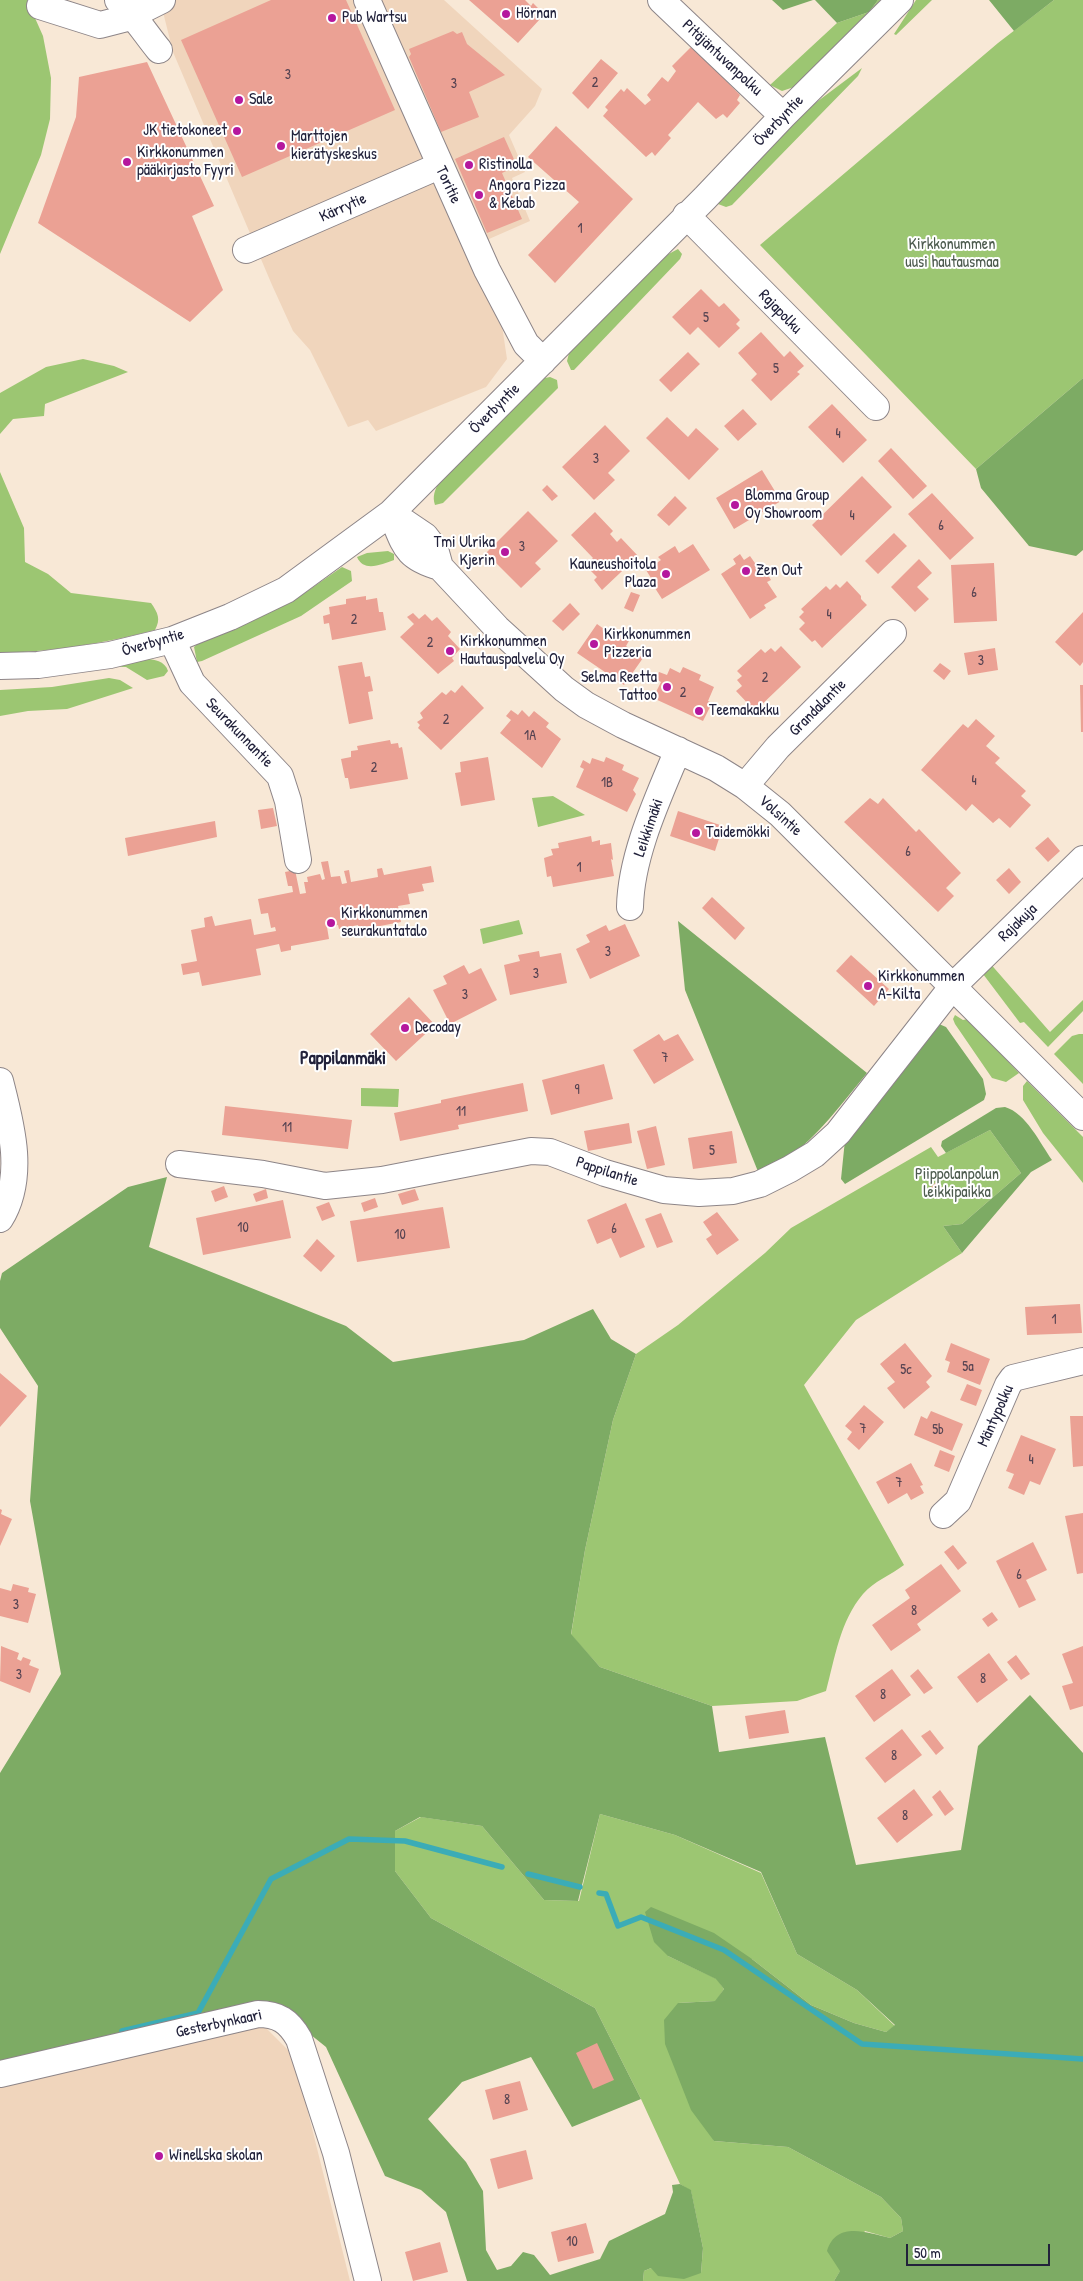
<!DOCTYPE html>
<html>
<head>
<meta charset="utf-8">
<style>
  body { margin:0 }
  #map { position:relative; width:1083px; height:2281px; overflow:hidden; background:#f8e8d6; font-family:"Patrick Hand",sans-serif }
  canvas { display:block }
  .scale { position:absolute; left:906px; top:2244px; width:144px; height:22px; box-sizing:border-box; border:2px solid #22223b; border-top:0; padding-left:6px; font-size:15px; line-height:18px; white-space:nowrap; color:#22223b; -webkit-text-stroke:4px #fff; paint-order:stroke }
</style>
</head>
<body>
<div id="map">
<canvas width="1083" height="2281"></canvas>
<div class="scale">50 m</div>
</div>
<script>
const g = document.querySelector('canvas').getContext('2d');
g.lineJoin = 'round';
function fill(path, color) {
  g.fillStyle = color;
  g.fill(path, 'evenodd');
}
function trace(path, color, width, dash) {
  g.strokeStyle = color;
  g.lineWidth = width;
  g.lineCap = dash ? 'butt' : 'round';
  g.setLineDash(dash || []);
  g.stroke(path);
}
function drawText(font, color, halo, rows, align = 'center') {
  g.font = font + ' "Patrick Hand",sans-serif';
  g.lineWidth = 4;
  g.setLineDash([]);
  g.textBaseline = 'middle';
  g.strokeStyle = halo;
  g.fillStyle = color;
  for (const [text, x, y, turn = 0] of rows) {
    g.save();
    g.translate(x, y);
    g.rotate((+turn || 0) * Math.PI / 180);
    g.textAlign = isNaN(turn) ? turn : align;
    if (halo) g.strokeText(text, 0, 0);
    g.fillText(text, 0, 0);
    g.restore();
  }
}
const built = new Path2D(`
  M160 0H444L542 89 535 106 509 135 525 172 512 178 530 221 489 239 507 359 486 387 376 431 368 420 348 427 310 350 293 331 272 285 173 52Z
  M256 2025 267 2029 294 2056 350 2281H0V2084Z`);
const green = new Path2D(`
  M0 0H27L43 36 51 78 50 119 41 155 0 254Z
  M878 0H884L797 86 782 91 770 85 837 23 869 12Z
  M916 0H932L896 35 894 34Z
  M1054 0H1083V378L976 469 760 245 998 43Z
  M862 68 858 76 732 205 726 207 718 204 717 201 806 110Z
  M678 249 682 254 680 259 574 370H571L567 361 569 353 661 258Z
  M83 359 114 366 128 372 45 404 44 416 13 419 0 434V393L46 367Z
  M550 377 557 380 558 388 443 503 435 505C432 496 435 490 439 482L545 378Z
  M0 472 24 528 25 562 48 574 71 593 151 603C158 613 161 619 155 630 105 643 53 652 0 653Z
  M388 551 394 554V560C382 564 364 573 357 557L367 553Z
  M342 567 351 571 352 581 301 616 202 661 197 662 194 647 197 644 223 634 293 601Z
  M145 659C154 659 165 661 168 671L164 676 147 680 126 667H119Z
  M109 678 120 680 133 688 67 709 28 711 0 716V690L52 687Z
  M553 796 585 815 538 827 532 798Z
  M519 920 523 934 483 944 480 929Z
  M988 961 1050 1032 1083 1000V1011L1048 1047 1024 1022 1020 1023 983 974Z
  M955 1015 963 1020 968 1019 1019 1073 1006 1082 992 1078 955 1024 953 1019Z
  M1079 1034H1083V1084L1054 1054 1072 1036Z
  M1027 1081 1083 1137V1183L1043 1133 1023 1100V1086Z
  M361 1088 399 1089 398 1107 361 1106Z
  M990 1130 1021 1173 962 1224 943 1226 962 1253 856 1320 804 1385 904 1565C891 1575 874 1581 863 1594 840 1621 835 1658 826 1691L797 1701 712 1706 600 1667 571 1635 585 1550 613 1420 636 1354 678 1325 765 1253 791 1228 931 1147 938 1157Z
  M600 1814 675 1835 761 1873 797 1954 857 1990 895 2026 886 2032 854 2023 811 2005 752 1959 668 1956 717 1979 724 1989 716 2001 678 2003 714 2141 788 2147 881 2197 901 2218 903 2231 890 2238 865 2231 834 2281H643L644 2271 651 2268 701 2273 703 2248 691 2191 680 2184 641 2099 595 2008 431 1918 395 1871V1831L421 1817 482 1826 544 1900 579 1901Z`);
const forest = new Path2D(`
  M772 0H813L783 10Z
  M815 0H878L869 12 837 23Z
  M989 0H1054L1014 31Z
  M1083 378V550L1076 556 1029 546 981 488 976 469Z
  M678 921 867 1073C842 1103 818 1137 786 1159 778 1164 768 1169 759 1174L685 990Z
  M939 1024 946 1027 983 1079 986 1094 984 1100 845 1184 841 1179 845 1140Z
  M1005 1107C1026 1113 1040 1143 1052 1160L1031 1172 962 1253 943 1226 962 1224 1021 1173 990 1130 946 1153 941 1146 942 1141 996 1108Z
  M167 1177 149 1247 346 1326 393 1362 524 1340 593 1309 611 1339 636 1354 613 1420 585 1550 571 1634 600 1667 712 1706 719 1752 825 1737 856 1865 961 1850 978 1746 1030 1695 1083 1753V2281H834L840 2271 827 2251C836 2221 866 2232 890 2238L903 2231 901 2218 881 2197 788 2147 714 2141 691 2110 665 2044 664 2020 678 2003 715 2001 724 1989 716 1979 668 1956 654 1942 645 1912 651 1907 714 1933 752 1959 811 2005 854 2023 886 2032 895 2025 857 1990 797 1954 761 1872 675 1835 600 1814 578 1901 544 1900 482 1826 420 1817 395 1831V1871L431 1918 595 2008 641 2099 572 2127 531 2057 462 2082 428 2119 466 2162 483 2191 486 2250 497 2270 511 2266 523 2252 534 2255 550 2275 600 2259 609 2241 665 2214 673 2192 672 2185 680 2184 691 2190 703 2248 701 2273 684 2279 658 2276 651 2268 644 2271 643 2281H467L446 2212 421 2190 385 2176 326 2047 270 2002 0 2063V1773L61 1674 30 1501 38 1386 0 1328V1281L2 1273 128 1187Z`);
const stream = new Path2D(`
  M528 1874 580 1887
  M599 1893 606 1894 618 1926 641 1917 724 1950 862 2044 1083 2059
  M122 2031 198 2013 271 1879 349 1839 405 1841 502 1867`);
const building = new Path2D(`
  M271 0H346L395 110 242 177 181 40Z
  M469 0H525L531 6 533 3 540 10 535 15 540 19 518 43Z
  M453 31 457 34 462 32 467 44 505 75 469 92 479 117 441 132 409 57 411 54 409 49Z
  M692 46 740 95 737 100 740 103 727 118 723 114 716 119 698 102 668 135 671 138 655 156 652 152 646 157 603 116 608 110 605 107 621 89 624 92 627 88 645 105 651 100 647 95 662 77 668 82 676 71 672 66Z
  M601 59 618 73 588 109 572 93Z
  M147 62 214 206 192 216 223 290 190 322 38 223 76 117 79 77Z
  M556 126 633 199 555 283 528 255 579 202 528 157Z
  M504 137 517 166 502 173 522 219 487 233 455 159Z
  M701 289 719 307 724 303 740 320 736 324 740 328 719 348 698 327 690 335 672 317Z
  M761 332 784 357 790 351 804 366 797 372 800 374 771 401 751 380 757 374 738 353Z
  M688 352 700 364 671 392 659 380Z
  M832 404 867 440 843 463 808 427Z
  M743 409 757 424 738 441 724 426Z
  M667 417 688 437 696 428 719 449 689 480 646 438Z
  M605 425 630 451 608 473 615 480 594 500 562 467Z
  M891 448 927 486 913 499 878 461Z
  M762 470 781 501 734 529 716 498Z
  M862 476 892 507 841 556 812 525Z
  M547 485 558 496 552 501 542 490Z
  M932 493 974 538 950 560 908 514Z
  M675 496 687 508 669 526 657 515Z
  M528 511 558 541 535 563 541 569 521 588 486 553Z
  M595 512 613 531 610 534 617 542 621 538 638 556 602 590 594 580 597 577 585 565 593 558 571 535Z
  M894 533 907 546 878 574 865 561Z
  M693 544 710 570 662 599 653 585 648 589 645 583 651 578 646 570 661 560 658 557 675 546 679 553Z
  M740 554 744 560 750 556 757 566 761 563 771 580 767 582 777 597 764 605 766 608 750 619 721 574 736 564 733 559Z
  M919 559 932 573 917 587 929 599 915 612 891 587Z
  M994 563 997 621 954 623 951 565Z
  M847 581 861 596V599L867 605 822 648 815 640 812 642 799 629 805 623 799 617 804 612 801 609 826 586 830 590 836 584 840 588Z
  M631 592 640 595 633 612 624 608Z
  M366 596V600L377 598 379 612H383L386 630 332 640 329 623 324 624 323 616 330 614 329 607 346 604V599Z
  M570 603 580 614 563 631 552 621Z
  M1083 612V662L1080 666 1055 642Z
  M413 613 419 619 425 614 432 621 437 617 451 632 448 636 460 649 452 658 454 661 438 674 400 637 414 624 407 617Z
  M597 624 611 634 615 628 630 639 626 646 643 658 624 685 577 653Z
  M781 646 801 667 755 711 736 691 742 686 737 680 742 676 737 671 761 649 765 653 771 648 775 652Z
  M995 648 998 670 968 675 964 653Z
  M362 662 365 677 370 676 373 691 368 692 373 719 349 724 338 666Z
  M940 663 951 671 944 680 933 671Z
  M683 667 701 675 699 680 714 687 708 701 712 703 703 721 653 698 661 682 656 679 659 672 667 675 670 668 680 673Z
  M462 685 484 708 441 750 418 728 420 725 417 722 423 718 420 713 442 692 446 695 451 690 455 693Z
  M1080 685H1083V732H1081Z
  M511 710 518 715 522 710 529 717 534 711 549 723 546 727 561 739 542 768 500 733 511 720 506 716Z
  M976 719 995 736 986 746 1000 758 995 763 1026 791 1021 796 1031 805 1010 828 999 818 993 823 972 804 966 811 921 770 963 724 968 728Z
  M390 740 391 744 398 743 399 748 402 747 408 779 350 789 348 778H345L341 759 351 757V751L358 750 357 746Z
  M488 757 495 800 461 806 455 773 461 772 460 762Z
  M606 757 624 765 622 770 639 778 633 790 636 794 627 812 576 787 584 769 580 767 583 760 590 764 592 758 604 762Z
  M870 798 878 804 883 798 916 832 919 829 961 873 946 888 954 896 938 912 844 822Z
  M273 808 277 826 261 829 258 810Z
  M678 811 723 826 715 851 670 836Z
  M215 821 217 837 128 856 125 838Z
  M591 836 592 842 600 840V845L611 843 613 860 611 859 614 876 553 887 551 876 547 877 544 858 553 855 551 849 559 848 558 843Z
  M1048 837 1060 851 1048 862 1035 848Z
  M328 861 331 877 340 876 342 884 347 883 344 871 349 870 351 882 378 877 377 869 382 868 384 875 431 866 434 882 422 884 424 891 408 894 410 904 398 906 401 922 359 930 358 925 339 929 338 925 327 927 329 939 291 946V950L281 952 279 944 256 949 261 975 202 986 199 972 183 975 181 964 197 961 191 930 205 927 204 918 212 916 215 926 251 919 254 935 276 931 275 927 271 928 268 913 261 914 258 899 293 892 292 886H288L285 872 295 870 300 894 306 893 304 882H308L307 877 320 874 322 880 325 879 321 862Z
  M1009 868 1021 882 1009 894 996 880Z
  M712 897 745 928 735 940 702 908Z
  M625 924 640 956 590 979 576 949 590 942 586 935 606 925 609 931Z
  M539 951 540 957 561 953 567 983 510 995 504 965 520 961 518 955Z
  M851 955 889 989 874 1006 836 971Z
  M464 965 469 974 481 968 497 1000 450 1024 433 990 447 984 443 976Z
  M409 997 435 1025 396 1061 370 1034Z
  M659 1034 664 1041 678 1034 694 1060 654 1084 633 1050Z
  M604 1064 613 1099 551 1115 542 1080Z
  M523 1083 528 1111 458 1125 459 1129 400 1141 394 1113 441 1103V1100Z
  M225 1106 352 1120 348 1149 222 1135Z
  M629 1123 632 1143 588 1151 584 1131Z
  M656 1126 665 1165 647 1169 637 1131Z
  M732 1131 737 1163 693 1169 688 1138Z
  M937 1181 945 1191 938 1197 931 1187Z
  M224 1186 228 1197 215 1202 211 1191Z
  M266 1189 268 1198 256 1202 253 1194Z
  M415 1189 419 1200 402 1205 398 1194Z
  M375 1198 378 1207 364 1212 361 1203Z
  M283 1200 291 1238 203 1255 196 1218Z
  M329 1202 335 1216 322 1221 316 1207Z
  M626 1203 645 1247 620 1258 611 1238 597 1244 587 1220Z
  M443 1207 450 1248 357 1262 350 1221Z
  M717 1212 739 1240 717 1255 706 1239 712 1235 703 1222Z
  M661 1213 673 1242 657 1248 645 1219Z
  M317 1239 335 1256 321 1272 303 1256Z
  M1080 1304 1082 1333 1027 1335 1025 1307Z
  M905 1343 932 1376 926 1382 930 1387 904 1409 887 1388 895 1382 880 1364Z
  M951 1343 990 1359 980 1385 947 1372 950 1362 945 1360Z
  M0 1373 27 1396 0 1427Z
  M967 1384 982 1390 976 1406 960 1400Z
  M864 1405 884 1422 859 1450 847 1439 852 1432 845 1426Z
  M931 1411 963 1424 952 1451 914 1435 921 1416 927 1419Z
  M1070 1416H1083V1466L1073 1467Z
  M1021 1435 1056 1449 1040 1485 1030 1481 1024 1495 1008 1488 1014 1474 1006 1471Z
  M940 1450 955 1456 949 1472 934 1466Z
  M911 1463 923 1485 920 1486 924 1493 911 1500 907 1493 888 1504 876 1482Z
  M0 1509 2 1510 1 1514 12 1519 0 1546Z
  M1083 1513V1573L1077 1574 1065 1516Z
  M1033 1542 1047 1570 1026 1580 1036 1600 1019 1608 996 1561Z
  M953 1545 967 1563 958 1570 944 1552Z
  M941 1564 961 1591 917 1624 921 1630 891 1651 872 1625 910 1598 905 1590Z
  M13 1584 29 1588 28 1592 36 1594 28 1623 0 1616V1588L11 1591Z
  M992 1612 998 1620 988 1627 982 1619Z
  M1 1646 19 1653 17 1659 21 1661 23 1657 31 1660 29 1665 39 1669 30 1693 0 1681Z
  M1083 1646V1706L1070 1710 1062 1686 1073 1683 1062 1654Z
  M989 1653 1008 1680 977 1703 957 1677Z
  M1016 1655 1030 1674 1021 1680 1007 1662Z
  M892 1669 911 1695 874 1722 855 1696Z
  M918 1669 933 1688 924 1694 910 1676Z
  M785 1710 789 1733 749 1739 745 1716Z
  M902 1729 922 1755 885 1783 865 1758Z
  M930 1730 944 1748 936 1755 921 1736Z
  M914 1789 933 1815 897 1843 877 1818Z
  M940 1790 954 1809 945 1816 932 1797Z
  M597 2043 614 2080 593 2089 576 2053Z
  M520 2081 528 2110 493 2120 485 2090Z
  M526 2150 533 2179 498 2189 490 2159Z
  M586 2223 594 2253 558 2262 551 2232Z
  M440 2242 448 2272 413 2281 405 2252Z`);
const minor = new Path2D(`
  M118 0C134 15 145 33 159 50
  M367 0 487 270 526 344 543 361
  M661 0 783 116
  M40 6 100 25 135 16 136 13 162 0
  M686 215 876 407
  M246 250 439 166
  M391 513 425 536 435 549 440 567 497 628 564 689 586 705 623 725 716 768 745 786 780 814 1083 1117
  M391 513C405 545 404 557 440 567
  M172 640 192 683 280 776 288 801 298 860
  M0 666 38 665 110 655 172 640 230 617 286 590 391 513 705 198 783 116 900 0
  M745 786 778 747 893 633
  M630 907C631 855 658 798 678 750
  M0 1081C11 1124 26 1177 0 1219
  M179 1164 263 1174 325 1186 382 1180 531 1151 550 1152 605 1173 664 1190 699 1193 733 1191 760 1184 790 1169 815 1154 838 1133 953 986 1083 859
  M943 1515 958 1501 1008 1385 1013 1378 1083 1361
  M0 2074 258 2014C278 2014 289 2021 299 2039L336 2153 368 2281`);
const markers = [
  [506,14,5,"#b5179e"],
  [332,18,5,"#b5179e"],
  [239,100,5,"#b5179e"],
  [237,131,5,"#b5179e"],
  [281,146,5,"#b5179e"],
  [127,162,5,"#b5179e"],
  [469,165,5,"#b5179e"],
  [479,195,5,"#b5179e"],
  [735,505,5,"#b5179e"],
  [505,552,5,"#b5179e"],
  [746,571,5,"#b5179e"],
  [666,574,5,"#b5179e"],
  [594,644,5,"#b5179e"],
  [450,651,5,"#b5179e"],
  [667,687,5,"#b5179e"],
  [699,711,5,"#b5179e"],
  [696,833,5,"#b5179e"],
  [331,923,5,"#b5179e"],
  [868,986,5,"#b5179e"],
  [405,1028,5,"#b5179e"],
  [159,2156,5,"#b5179e"]
];
const numberNames = [
  ["3",288,75],
  ["2",595,83],
  ["3",454,84],
  ["1",580,229],
  ["5",706,318],
  ["5",776,369],
  ["4",838,434],
  ["3",596,459],
  ["4",852,516],
  ["6",941,526],
  ["3",522,547],
  ["6",974,593],
  ["4",829,615],
  ["2",354,620],
  ["2",430,643],
  ["3",981,661],
  ["2",765,678],
  ["2",683,693],
  ["2",446,720],
  ["1A",530,736],
  ["2",374,768],
  ["4",974,781],
  ["1B",607,783],
  ["6",908,852],
  ["1",579,868],
  ["3",608,952],
  ["3",536,974],
  ["3",465,995],
  ["7",665,1058],
  ["9",577,1090],
  ["11",461,1112],
  ["11",287,1128],
  ["5",712,1151],
  ["10",243,1228],
  ["6",614,1229],
  ["10",400,1235],
  ["1",1054,1320],
  ["5a",968,1367],
  ["5c",906,1370],
  ["7",863,1429],
  ["5b",938,1430],
  ["4",1031,1460],
  ["7",899,1483],
  ["6",1019,1575],
  ["3",16,1605],
  ["8",914,1611],
  ["3",19,1675],
  ["8",983,1679],
  ["8",883,1695],
  ["8",894,1756],
  ["8",905,1816],
  ["8",507,2100],
  ["10",572,2242]
];
const poiNames = [
  ["Hörnan",516,14],
  ["Pub Wartsu",342,18],
  ["Sale",249,100],
  ["JK tietokoneet",227,131,"right"],
  ["Marttojen",291,137],
  ["kierätyskeskus",291,155],
  ["Kirkkonummen",137,153],
  ["pääkirjasto Fyyri",137,171],
  ["Ristinolla",479,165],
  ["Angora Pizza",489,186],
  ["& Kebab",489,204],
  ["Blomma Group",745,496],
  ["Oy Showroom",745,514],
  ["Tmi Ulrika",495,543,"right"],
  ["Kjerin",495,561,"right"],
  ["Kauneushoitola",656,565,"right"],
  ["Plaza",656,583,"right"],
  ["Zen Out",756,571],
  ["Kirkkonummen",604,635],
  ["Pizzeria",604,653],
  ["Kirkkonummen",460,642],
  ["Hautauspalvelu Oy",460,660],
  ["Selma Reetta",657,678,"right"],
  ["Tattoo",657,696,"right"],
  ["Teemakakku",709,711],
  ["Taidemökki",706,833],
  ["Kirkkonummen",341,914],
  ["seurakuntatalo",341,932],
  ["Kirkkonummen",878,977],
  ["A-Kilta",878,995],
  ["Decoday",415,1028],
  ["Winellska skolan",169,2156]
];
const streetNames = [
  ["Pitäjäntuvanpolku",722,58,43],
  ["Överbyntie",779,121,-46],
  ["Toritie",448,185,65],
  ["Kärrytie",343,208,-24],
  ["Rajapolku",780,312,46],
  ["Överbyntie",495,409,-45],
  ["Överbyntie",153,643,-16],
  ["Grandalantie",818,708,-45],
  ["Seurakunnantie",239,733,46],
  ["Volsintie",780,816,42],
  ["Leikkimäki",649,828,-71],
  ["Rajakuja",1018,923,-44],
  ["Pappilantie",607,1172,18],
  ["Mäntypolku",996,1416,-66],
  ["Gesterbynkaari",219,2024,-12]
];
const parkNames = [
  ["Kirkkonummen",952,245],
  ["uusi hautausmaa",952,263],
  ["Piippolanpolun",957,1175],
  ["leikkipaikka",957,1193]
];
const neighbourhoodNames = [
  ["Pappilanmäki",343,1059]
];
fill(built, '#f0d5bc');
fill(green, '#9cc672');
fill(forest, '#7dab64');
trace(stream, '#3bacb7', 5.5);
fill(building, '#eba194');
trace(minor, '#8d8588', 28);
trace(minor, '#fff', 26);
for (const [x, y, r, color] of markers) {
  const dot = new Path2D();
  dot.arc(x, y, r, 0, 2 * Math.PI);
  g.fillStyle = color;
  g.fill(dot);
  trace(dot, '#fff', 2);
}
drawText('14px', '#544251', null, numberNames);
drawText('16px', '#22223b', '#fff', poiNames, 'left');
drawText('16px', '#22223b', '#fff', streetNames);
drawText('16px', '#4d5b4e', '#fff', parkNames);
drawText('bold 18px', '#22223b', '#fff', neighbourhoodNames);
</script>
</body>
</html>
